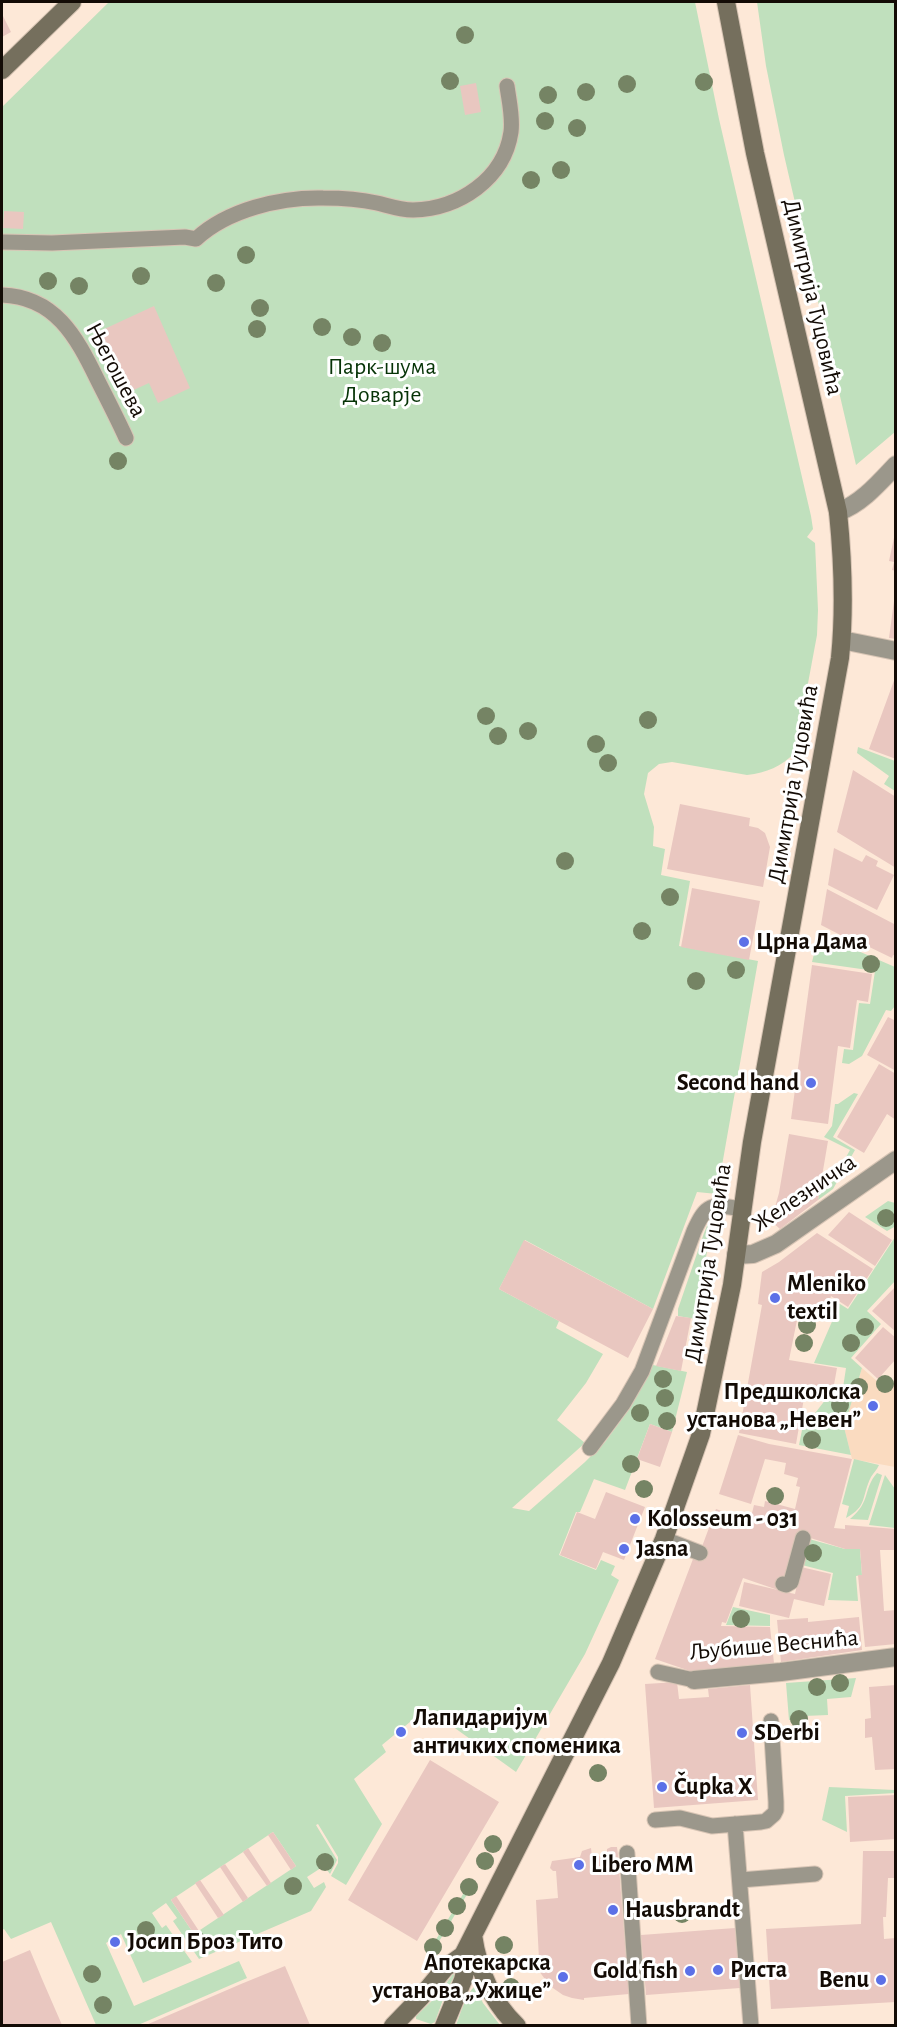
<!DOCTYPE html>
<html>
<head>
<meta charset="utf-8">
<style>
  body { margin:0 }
  #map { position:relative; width:897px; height:2027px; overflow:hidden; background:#fde8d7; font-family:"Alegreya Sans",sans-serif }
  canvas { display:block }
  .frame { position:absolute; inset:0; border:3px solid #130b05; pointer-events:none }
</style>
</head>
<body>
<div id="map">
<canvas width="897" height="2027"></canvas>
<div class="frame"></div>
</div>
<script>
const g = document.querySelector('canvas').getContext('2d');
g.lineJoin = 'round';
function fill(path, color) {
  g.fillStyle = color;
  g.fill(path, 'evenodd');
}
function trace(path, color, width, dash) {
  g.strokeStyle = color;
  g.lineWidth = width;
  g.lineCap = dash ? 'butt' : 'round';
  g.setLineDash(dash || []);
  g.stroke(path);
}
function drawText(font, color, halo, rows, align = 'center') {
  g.font = font + ' "Alegreya Sans",sans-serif';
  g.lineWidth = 6;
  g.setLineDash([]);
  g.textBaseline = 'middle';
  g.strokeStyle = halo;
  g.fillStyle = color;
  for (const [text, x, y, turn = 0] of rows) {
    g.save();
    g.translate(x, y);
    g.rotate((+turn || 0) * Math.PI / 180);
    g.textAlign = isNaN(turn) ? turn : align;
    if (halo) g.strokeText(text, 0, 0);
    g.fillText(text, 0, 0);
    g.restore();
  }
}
const built = new Path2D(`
  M862 1368 878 1382 883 1377 895 1386V1467L852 1459 844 1427Z`);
const green = new Path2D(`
  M109 2H695L719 119 811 516 813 529 807 537 815 543 818 610 817 635 795 753C781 766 767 773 747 775L672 762 659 764 648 773 644 794 654 827 653 846 665 849 661 875 690 881 679 946 758 961 717 1194 697 1192 653 1309 525 1240 499 1289 559 1321 556 1328 603 1354 586 1383 557 1420 585 1443 512 1508 529 1511 585 1462 605 1442 630 1408 653 1365 687 1372 672 1432 650 1424 625 1490 594 1479 580 1512H576L559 1555 596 1570 601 1560 615 1566 611 1575 619 1580 585 1654 516 1772 427 1708 382 1745 386 1752 354 1779 382 1824 346 1885 331 1876 338 1863V1857L318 1824 316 1825 337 1860 330 1874 324 1866 307 1877 314 1888 324 1882 326 1887 311 1911 199 1959 173 1921 177 1918 166 1903 152 1913 162 1928 166 1925 192 1962 143 1983 121 1934 106 1943 134 2006 239 1961 247 1978 138 2025H96L51 1922 11 1939 4 1929 2 1930V107ZM273 1832 296 1866 194 1934 171 1900Z
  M757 2H895V432L856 465 784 155 766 66Z
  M858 747 895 761V791L884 784 889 776 857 753Z
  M818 938 827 942 825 948 830 951 833 945 847 950 849 947 895 967V1006L891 1011 886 1010 862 1056 849 1064 842 1063 844 1049 853 1050 859 1003 870 1004 875 971 812 962Z
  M854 1093 858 1094 833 1137 855 1150 833 1189 818 1200 819 1194 829 1187 850 1150 824 1137 832 1126 835 1104H838Z
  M888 1201 895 1203 896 1226 887 1231 865 1217Z
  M713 1218 695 1319 678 1316V1309L704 1233 709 1221Z
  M895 1237V1281L867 1311 881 1324 851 1358 862 1368 844 1427 851 1455 799 1445 802 1430 826 1399 841 1401 846 1368 814 1363 834 1317 829 1315 832 1299 848 1309Z
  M854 1459 879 1465C877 1470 874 1472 871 1477 861 1497 868 1506 846 1518L849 1506 842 1504Z
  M877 1473 882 1475 868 1520 850 1519C871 1502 863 1489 877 1473Z
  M885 1475 895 1489V1528L869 1525Z
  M809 1539 845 1549H860L862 1575 856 1576 858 1601 828 1600 833 1573 802 1565Z
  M733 1607 770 1615V1626L726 1625Z
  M856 1678 851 1697 827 1699 828 1715 804 1716V1720H789L786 1683Z
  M829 1787 895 1790V1793L845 1796 847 1832 822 1820Z
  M469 1884 472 1886 434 1950 431 1948Z
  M453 1974 455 1975 445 1994 435 2022 431 2024 416 2019V2016L437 1996Z
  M475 1986 483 2003 500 2025H456C461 2013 465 1995 475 1986Z`);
const building = new Path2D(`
  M2 14 11 32 2 37Z
  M476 83 481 112 465 115 460 86Z
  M4 211 24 212 23 229 3 228Z
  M154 306 190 388 158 403 149 383 127 393 100 331Z
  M895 533H896V571L892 570 894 562 889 561Z
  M894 601H896V639L889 638Z
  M896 675V759L869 749Z
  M853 770 896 797V868L837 832Z
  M680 804 750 818 749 826 758 828 765 833 770 847 763 887 667 869Z
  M834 848 862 862 866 855 878 861 876 866 894 875 877 910 828 885Z
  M692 888 760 901 749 960 681 947Z
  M827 889 896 925V956L893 955 892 958 859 942 858 944 821 925Z
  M812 965 872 974 868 1002 857 1000 850 1048 838 1046 828 1124 791 1119Z
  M888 1017 896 1021V1071L867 1055Z
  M879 1064 896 1074V1120L887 1114 864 1153 837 1137Z
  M789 1134 828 1141 818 1200 780 1229 771 1221 779 1193Z
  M849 1212 892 1240 875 1266 828 1235Z
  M817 1233 873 1269 848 1307 831 1296 827 1315 799 1310 789 1360 837 1368 832 1396 772 1385 771 1391 804 1398 796 1444 739 1433 762 1305 758 1304 762 1272 779 1262Z
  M524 1240 653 1309 628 1358 499 1289Z
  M896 1286V1332L872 1311Z
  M676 1316 691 1318 681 1371 656 1366Z
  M883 1327 896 1338V1359L878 1379 855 1358Z
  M650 1424 672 1432 660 1467 637 1459Z
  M738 1435 769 1444 852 1459 834 1528 845 1529V1525L896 1529V1550H880L884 1611 896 1610V1644L865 1647 858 1575H862L860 1549H845L798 1534 781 1591 795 1594 801 1567 831 1574 824 1606 794 1599 789 1618 739 1606 744 1582 778 1590 743 1578 726 1623 722 1622 721 1626 770 1627 774 1663 693 1672 655 1659 693 1559 697 1560 716 1509 750 1521 754 1505 764 1507 765 1501 795 1509 800 1487 796 1486 798 1478 784 1474 786 1463 765 1459 751 1504 719 1494Z
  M606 1492 645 1507 624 1560 603 1552 596 1569 560 1555 577 1512 595 1519Z
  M859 1617 862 1650 781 1662 777 1620 808 1618V1622Z
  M677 1682 679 1699 709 1697 708 1689 750 1685 758 1800 654 1808 645 1684Z
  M896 1685V1769L875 1770 872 1737 865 1738V1719L871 1718 869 1687Z
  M430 1760 499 1802 417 1941 348 1900Z
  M896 1795V1839L850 1842 848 1797Z
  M273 1832 296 1866 291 1870 268 1835Z
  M611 1847H617L618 1855 629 1994 584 1998V2000L572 1998 563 1995 550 1986 539 1971 536 1960H539L536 1900 558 1898 556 1871H553L550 1868 552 1861 580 1857 582 1851 591 1848 592 1857 607 1855V1849Z
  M248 1848 271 1883 267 1886 243 1852Z
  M863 1851H896V1878H888L886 1917H883L884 1939 896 1938V2002L771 2009 766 1929 861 1924Z
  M225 1864 248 1898 243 1902 220 1867Z
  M200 1880 224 1915 218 1918 195 1883Z
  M176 1896 199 1931 194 1934 171 1900Z
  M735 1928 740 1988 646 1995 641 1935Z
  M30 1950 42 1979 62 2025H2V1962Z
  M285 1966 310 2025H146L241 1984Z`);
const lane = new Path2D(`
  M2 242 52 243 185 237 196 239C227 210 280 197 323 198 341 198 359 199 377 203 389 206 400 210 413 210 459 209 504 179 511 132 513 117 509 101 507 86
  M2 295C55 297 76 336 97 379 107 399 117 418 126 438
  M590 1448 623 1404 642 1371 694 1231C707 1202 712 1204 742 1209
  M664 1539 700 1553
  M783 1584 786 1585 791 1582 803 1538
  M658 1672 694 1680
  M655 1820 680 1818 712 1826 761 1822 766 1821 774 1814 776 1810V1802L771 1721
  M735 1824 751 2026
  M627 1853 639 2026
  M740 1880 815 1874`);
const street = new Path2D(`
  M838 512C861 504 879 483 896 465
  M842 640 896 651
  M736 1255 753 1254 776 1244 896 1160
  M694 1680 781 1672 896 1657`);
const secondary = new Path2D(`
  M2 70 72 2
  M473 1935C478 1969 492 2002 517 2026
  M393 2026 421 1997 445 1968 463 1955 611 1663 664 1539 701 1434 732 1285 752 1142 840 658C845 608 843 561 838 512L755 153 726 2
  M444 2026 463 1980 465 1972 463 1955`);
const trees = [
  [465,35],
  [450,81],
  [704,82],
  [627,84],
  [586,92],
  [548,95],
  [545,121],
  [577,128],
  [561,170],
  [531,180],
  [246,255],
  [141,276],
  [48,281],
  [216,283],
  [79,286],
  [260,308],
  [322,327],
  [257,329],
  [352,337],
  [382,343],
  [118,461],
  [486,716],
  [648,720],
  [528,731],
  [498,736],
  [596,744],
  [608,763],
  [565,861],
  [670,897],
  [642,931],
  [871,964],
  [736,970],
  [696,981],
  [886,1218],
  [807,1325],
  [865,1327],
  [804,1343],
  [851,1343],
  [663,1379],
  [885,1384],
  [859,1387],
  [665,1398],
  [840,1405],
  [640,1413],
  [667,1421],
  [812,1440],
  [631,1464],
  [644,1489],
  [775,1496],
  [813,1553],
  [741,1619],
  [840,1683],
  [817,1687],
  [799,1719],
  [598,1773],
  [493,1844],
  [485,1861],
  [325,1862],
  [293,1886],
  [469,1887],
  [457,1906],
  [682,1914],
  [445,1928],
  [146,1930],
  [198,1941],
  [504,1945],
  [433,1947],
  [92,1974],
  [511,1987],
  [103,2005]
];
const markers = [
  [744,942,6,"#5b70e7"],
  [811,1083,6,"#5b70e7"],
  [775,1298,6,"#5b70e7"],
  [873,1406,6,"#5b70e7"],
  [635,1519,6,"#5b70e7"],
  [624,1549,6,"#5b70e7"],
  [401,1732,6,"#5b70e7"],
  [742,1733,6,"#5b70e7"],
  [662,1787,6,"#5b70e7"],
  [579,1865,6,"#5b70e7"],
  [613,1910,6,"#5b70e7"],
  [115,1942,6,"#5b70e7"],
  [718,1970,6,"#5b70e7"],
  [690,1971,6,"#5b70e7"],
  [563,1977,6,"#5b70e7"],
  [881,1980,6,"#5b70e7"]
];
const streetNames = [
  ["Димитрија Туцовића",813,297,77],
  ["Његошева",116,370,62],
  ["Димитрија Туцовића",793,784,-80],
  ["Железничка",804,1193,-34],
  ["Димитрија Туцовића",708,1263,-81],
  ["Љубише Веснића",774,1645,-5]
];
const parkNames = [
  ["Парк-шума",382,367],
  ["Доварје",382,395]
];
const poiNames = [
  ["Црна Дама",756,942],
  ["Second hand",799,1083,"right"],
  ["Mleniko",787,1284],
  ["textil",787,1312],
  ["Предшколска",861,1392,"right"],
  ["установа „Невен”",861,1420,"right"],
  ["Kolosseum - 031",647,1519],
  ["Jasna",636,1549],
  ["Лапидаријум",413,1718],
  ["античких споменика",413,1746],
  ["SDerbi",754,1733],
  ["Čupka X",674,1787],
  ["Libero MM",591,1865],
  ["Hausbrandt",625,1910],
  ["Јосип Броз Тито",127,1942],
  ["Апотекарска",551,1963,"right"],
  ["установа „Ужице”",551,1991,"right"],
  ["Риста",730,1970],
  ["Gold fish",678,1971,"right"],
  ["Benu",869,1980,"right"]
];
fill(built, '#fadbc0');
fill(green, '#c0e0bd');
fill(building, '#e9c7c0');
trace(lane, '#d8c5b5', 17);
trace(street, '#d8c5b5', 20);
trace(secondary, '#d8c5b5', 20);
trace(lane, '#9b978b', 15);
trace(street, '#9b978b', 18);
trace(secondary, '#756f5d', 18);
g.fillStyle = '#758464';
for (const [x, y] of trees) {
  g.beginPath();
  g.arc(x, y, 9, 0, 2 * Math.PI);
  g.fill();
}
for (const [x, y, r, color] of markers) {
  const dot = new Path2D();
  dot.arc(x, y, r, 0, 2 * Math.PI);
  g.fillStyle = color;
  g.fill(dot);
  trace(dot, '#fff', 2);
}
drawText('24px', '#130b05', '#fff', streetNames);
drawText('24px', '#063306', '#fff', parkNames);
drawText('bold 24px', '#130b05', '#fff', poiNames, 'left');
</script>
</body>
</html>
